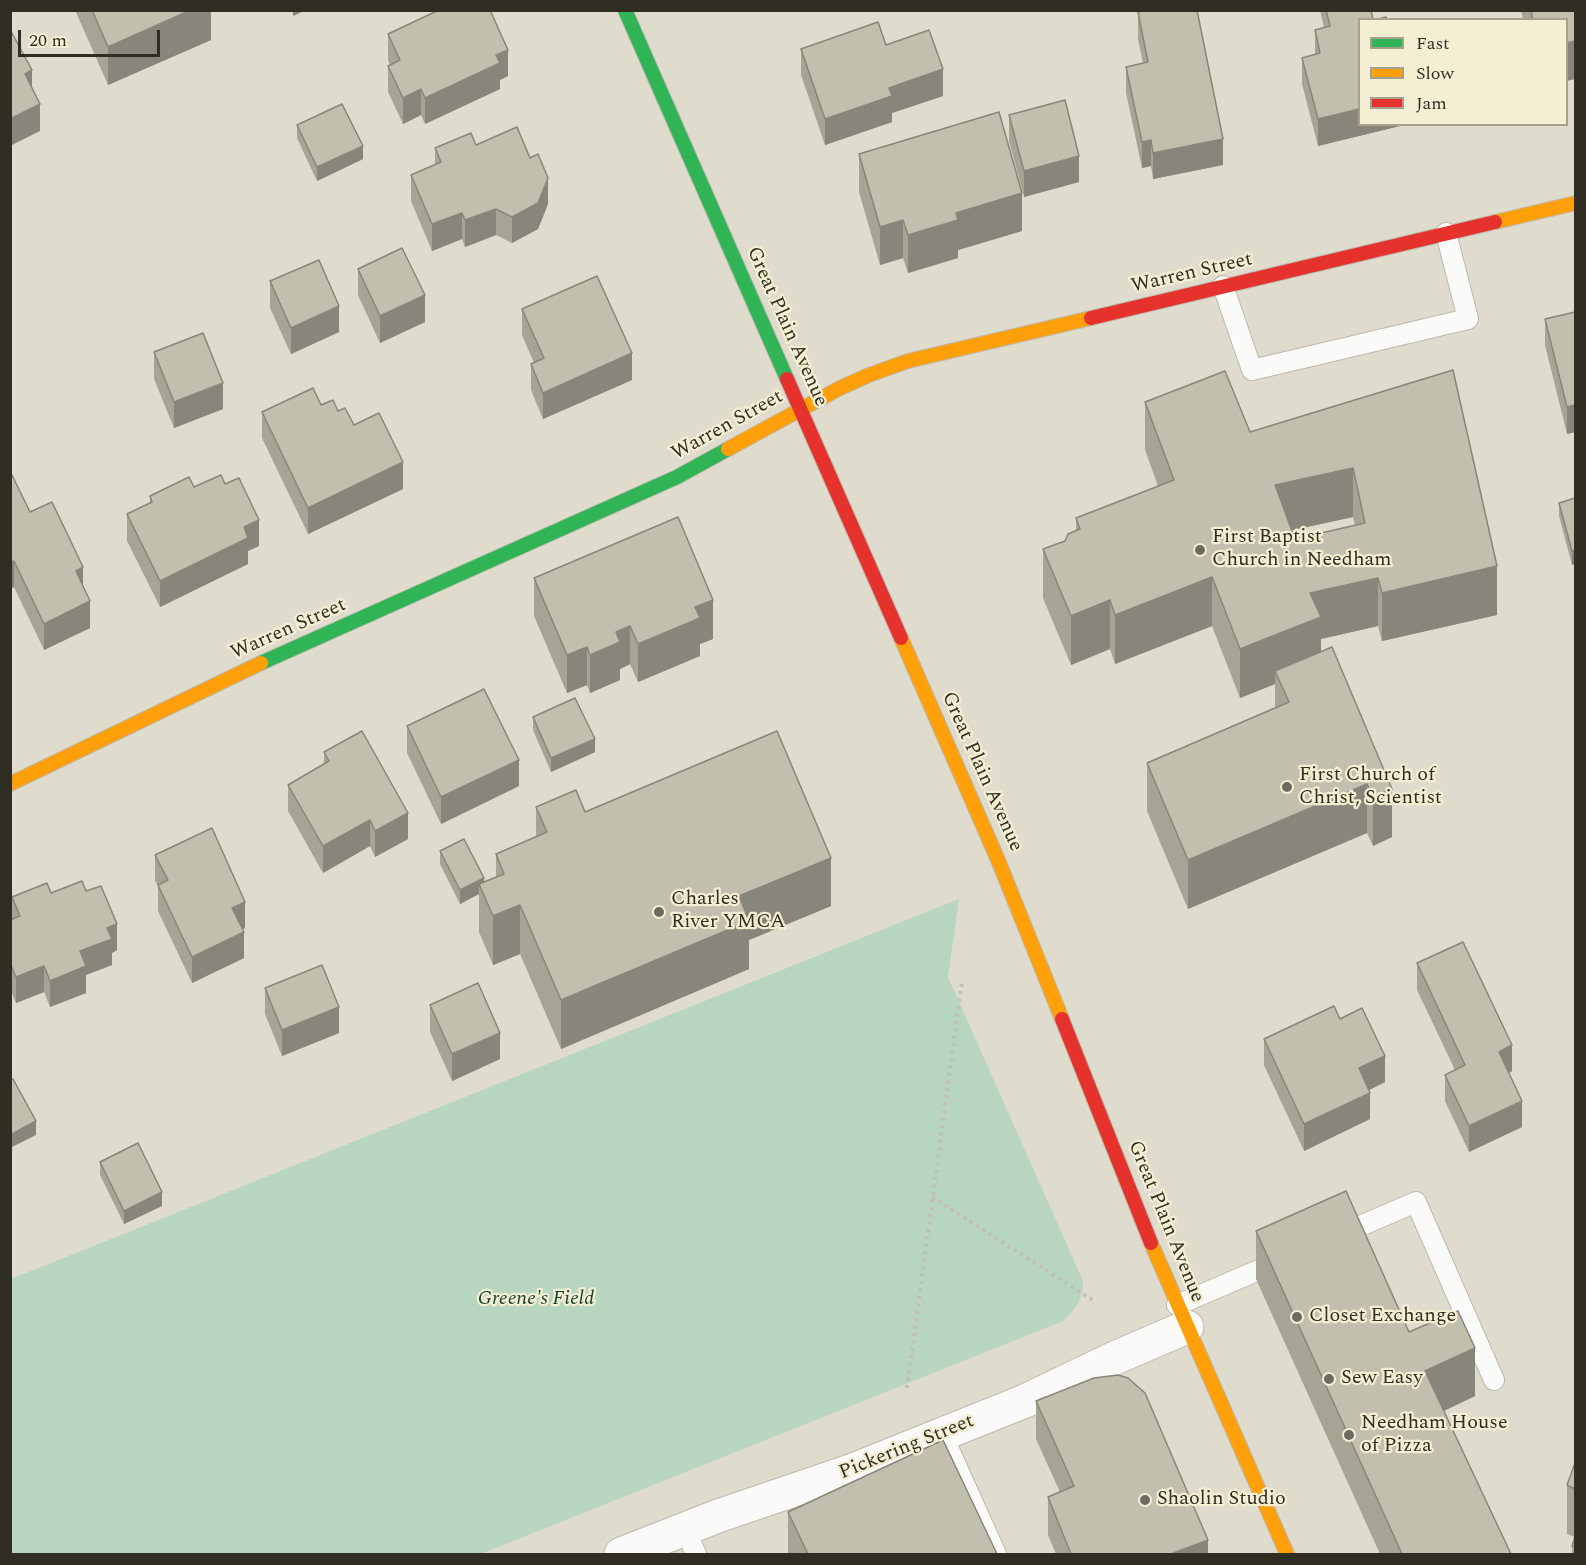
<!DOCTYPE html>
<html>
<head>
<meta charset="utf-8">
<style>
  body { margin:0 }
  #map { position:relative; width:1586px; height:1565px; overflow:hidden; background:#dfdcce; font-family:Spectral,serif }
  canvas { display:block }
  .frame { position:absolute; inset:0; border:12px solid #302d23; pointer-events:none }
  .legend { position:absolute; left:1358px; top:18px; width:210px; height:108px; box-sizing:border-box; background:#f4eed3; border:2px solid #a6a18d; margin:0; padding:8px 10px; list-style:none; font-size:18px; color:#302d23 }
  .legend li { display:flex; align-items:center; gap:12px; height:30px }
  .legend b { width:30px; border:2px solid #a6a18d }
  .scale { position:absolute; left:18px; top:30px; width:142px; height:27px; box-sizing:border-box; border:3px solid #302d23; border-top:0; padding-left:8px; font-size:18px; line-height:21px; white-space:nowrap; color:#302d23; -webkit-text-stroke:4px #f4eed3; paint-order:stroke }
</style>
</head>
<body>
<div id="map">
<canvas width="1586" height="1565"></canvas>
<div class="frame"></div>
<ul class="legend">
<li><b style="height:8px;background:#30b455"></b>Fast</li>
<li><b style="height:8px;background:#ff9f0a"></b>Slow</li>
<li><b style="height:8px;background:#e5322d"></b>Jam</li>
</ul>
<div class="scale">20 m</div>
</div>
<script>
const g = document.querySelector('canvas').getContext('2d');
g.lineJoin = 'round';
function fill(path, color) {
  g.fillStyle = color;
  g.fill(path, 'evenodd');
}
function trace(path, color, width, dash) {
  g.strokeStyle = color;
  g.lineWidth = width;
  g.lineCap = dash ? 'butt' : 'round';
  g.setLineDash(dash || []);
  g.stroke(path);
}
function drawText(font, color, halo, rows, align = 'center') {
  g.font = font + ' Spectral,serif';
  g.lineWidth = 4.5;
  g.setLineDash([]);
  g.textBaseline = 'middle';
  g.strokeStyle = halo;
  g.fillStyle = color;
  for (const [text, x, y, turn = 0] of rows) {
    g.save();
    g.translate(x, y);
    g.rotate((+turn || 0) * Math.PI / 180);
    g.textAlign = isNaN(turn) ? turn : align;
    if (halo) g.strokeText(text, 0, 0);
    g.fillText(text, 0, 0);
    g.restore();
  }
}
const green = new Path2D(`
  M959 899 948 977 1083 1281C1084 1299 1075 1309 1063 1321L481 1554H11V1279Z`);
const path = new Path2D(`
  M932 1197 1094 1301
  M907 1388 962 981`);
const lane = new Path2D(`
  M1223 286 1252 370 1468 319 1446 233
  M1337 1236 1416 1202 1494 1380
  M1177 1305 1280 1261
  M942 1434 996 1554
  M685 1529 696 1554`);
const street = new Path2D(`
  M621 1554 718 1516 853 1470 1025 1401 1117 1357 1187 1327`);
const fast = new Path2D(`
  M625 10 787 379
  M261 663 677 477 728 449`);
const slow = new Path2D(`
  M1495 222 1576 203
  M728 449 840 388 869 375 908 361 1091 318
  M901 638 998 860 1062 1019
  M10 784 261 663
  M1151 1243 1287 1554`);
const jam = new Path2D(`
  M1091 318 1495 222
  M787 379 901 638
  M1062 1019 1151 1243`);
const wall = new Path2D(`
  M75 10H211V40L108 85Z
  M1320 10H1371L1400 126 1318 146 1302 84V58L1315 55V30L1324 28Z
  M1521 10H1575V79L1566 81V20H1523Z
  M1138 12 1223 165 1153 179 1151 166 1142 168 1126 93V67L1143 63 1138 39Z
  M388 34 508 76 500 80V89L425 124 421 115 403 124 388 92V66L390 65 388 60Z
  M886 45 943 96 892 113V122L825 145 801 75V49Z
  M1009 115 1079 182 1024 197 1009 141Z
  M297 125 363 159 317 181 297 138Z
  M476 145 548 204 538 229 512 243 496 235 465 247 462 239 432 251 411 201V175L435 165V148Z
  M859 154 1022 231 958 250V258L908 273 903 258 880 265 859 192Z
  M358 269 425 322 380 343 358 295Z
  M270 281 339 332 291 354 270 308Z
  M522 309 632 380 543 419 531 390V364L534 363 522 335Z
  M1575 312V432L1567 434 1545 345V319Z
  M154 352 223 409 174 428 154 379Z
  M1453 370 1497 615 1382 641 1378 626 1321 639V652L1392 837 1373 846 1367 833 1188 909 1147 811V763L1275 708V684L1240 698 1212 626 1115 664 1110 649 1071 665 1043 598V549L1065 541 1076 530V518L1158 486 1145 450V402L1250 432ZM1353 517 1355 525 1295 539 1292 530Z
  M321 405 338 411 354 425 403 489 308 534 262 438V412Z
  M10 476 30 512 83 587 90 628 44 650 14 587 10 589Z
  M194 487 259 546 248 551V564L160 607 127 541V514L150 504V496Z
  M1575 498V564L1572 565 1559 516V503Z
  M534 578 713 639 700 644V656L638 682 630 664 620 669V680L590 693 587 685 567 693 534 616Z
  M533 717 595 752 551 772 533 730Z
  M407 726 519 786 441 824 407 753Z
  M324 752 408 839 375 857 370 846 323 873 288 811V785L324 764Z
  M536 807 585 812 831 906 749 940V969L561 1049 520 954 493 965 479 932V894L460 904 440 864V851L484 882 496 877V854L536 837Z
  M155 855 245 928 242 929 244 958 192 983 158 911V886L155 881Z
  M86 891 117 950 112 953V965L86 975V993L50 1007 44 992 16 1003 10 989V920L12 919V897Z
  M1417 963 1512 1071 1509 1073 1522 1127 1469 1152 1445 1101V1075L1455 1070 1417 990Z
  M265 988 339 1033 282 1056 265 1014Z
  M430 1005 500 1059 452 1081 430 1032Z
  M1340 1019 1385 1082 1369 1090 1370 1119 1304 1151 1264 1065V1039Z
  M100 1162 162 1206 124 1224 100 1175Z
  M1256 1231 1409 1332 1475 1396 1443 1411 1511 1554H1380L1256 1279Z
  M1036 1401 1208 1554H1056L1048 1535V1497L1060 1492 1036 1439Z
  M1575 1463V1537L1567 1534V1485Z
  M788 1512 997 1554H788Z
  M1575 1537V1554H1572V1546Z`);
const shadedWall = new Path2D(`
  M191 10H211V40L108 85V47Z
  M293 10H306L293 16Z
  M1575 41V79L1566 81V43Z
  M508 50V76L500 80V89L425 124V98L496 55Z
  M943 69V96L892 113V122L825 145V119L889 88Z
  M32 70V97L25 74Z
  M421 89V115L403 124V98Z
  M40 104V131L10 146V119Z
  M1359 109V124H1400V126L1318 146V119Z
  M1223 139V165L1153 179V153Z
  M1151 140V166L1142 168V142Z
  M363 146V159L317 181V167Z
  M1079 156V182L1024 197V171Z
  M548 178V204L538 229 512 243V217Z
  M1022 193V231L958 250V258L908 273V235L956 213Z
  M496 209V235L465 247V220Z
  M462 213V239L432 251V224Z
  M903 220V258L880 265V227Z
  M425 295V322L380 343V316Z
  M339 306V332L291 354V328Z
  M632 353V380L543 419V393Z
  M223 383V409L174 428V402Z
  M1575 405V432L1567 434V407Z
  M403 462V489L308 534V508Z
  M1353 468V517L1275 534V485Z
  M259 520V546L248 551V564L160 607V581L244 527Z
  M1575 550V564L1572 565V551Z
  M14 561V587L10 589V563Z
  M1497 566V615L1382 641V593Z
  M83 567V593L76 571Z
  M1212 577V626L1115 664V615Z
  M1378 578V626L1321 639V666L1275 671V684L1240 698V649L1310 593Z
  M713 600V639L700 644V656L638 682V644L695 607Z
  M1110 600V649L1071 665V616Z
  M90 601V628L44 650V624Z
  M630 626V664L620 669V680L590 693V655L616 632Z
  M587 647V685L567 693V655Z
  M595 739V752L551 772V758Z
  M519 760V786L441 824V797Z
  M1367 784V833L1188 909V860Z
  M1392 789V837L1373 846V797Z
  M408 813V839L375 857V831Z
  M370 820V846L323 873V846Z
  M831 858V906L749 940V969L561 1049V1000L739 896Z
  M484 878V891L479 884V894L460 904V890Z
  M245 902V928L232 934V908Z
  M520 905V954L493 965V916Z
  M117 924V950L112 953V965L86 975V993L50 1007V981L80 951 107 928Z
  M244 932V958L192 983V957Z
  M44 966V992L16 1003V977Z
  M339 1007V1033L282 1056V1030Z
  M500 1033V1059L452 1081V1054Z
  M1512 1045V1071L1499 1078V1052Z
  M1385 1056V1082L1359 1095V1068Z
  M1370 1093V1119L1304 1151V1124Z
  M1522 1101V1127L1469 1152V1126Z
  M36 1121V1135L10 1148V1135Z
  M162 1192V1206L124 1224V1211Z
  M1475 1348V1396L1425 1420V1371Z
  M1208 1540V1554H1171Z`);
const building = new Path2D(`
  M92 10H191L108 47Z
  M439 10H490L508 50 496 55 500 63 425 98 421 89 403 98 388 66 400 60 388 34Z
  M1147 10H1197L1223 139 1153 153 1151 140 1142 142 1126 67 1148 62 1138 12Z
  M1326 10H1371L1373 20H1359V109L1318 119 1302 58 1320 53 1315 30 1330 26Z
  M1531 10H1575V41L1566 43V20H1533Z
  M1386 17 1387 20H1375Z
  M878 22 886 45 929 30 943 69 889 88 892 96 825 119 801 49Z
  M12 33 32 70 25 74 40 104 10 119V34Z
  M1065 100 1079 156 1024 171 1009 115Z
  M342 104 363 146 317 167 297 125Z
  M999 112 1022 193 956 213 958 220 908 235 903 220 880 227 859 154Z
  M517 127 530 158 538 154 548 178 538 203 512 217 496 209 465 220 462 213 432 224 411 175 441 162 435 148 471 133 476 145Z
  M402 248 425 295 380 316 358 269Z
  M319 260 339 306 291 328 270 281Z
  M597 276 632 353 543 393 531 364 544 358 522 309Z
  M1575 312V405L1567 407 1545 319Z
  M203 333 223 383 174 402 154 352Z
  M1453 370 1497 566 1382 593 1378 578 1310 593 1321 617 1240 649 1212 577 1115 615 1110 600 1071 616 1043 549 1065 541 1068 534 1080 529 1076 518 1174 480 1145 402 1225 371 1250 432ZM1353 468 1365 523 1295 539 1275 485Z
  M313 388 321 405 333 400 338 411 345 408 354 425 379 413 403 462 308 508 262 412Z
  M12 475 30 512 52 502 83 567 76 571 90 601 44 624 14 561 10 563V476Z
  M221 475 225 484 239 478 259 520 244 527 248 538 160 581 127 514 152 502 150 496 189 477 194 487Z
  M1575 498V550L1572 551 1559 503Z
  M678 517 713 600 695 607 700 618 638 644 630 626 616 632 620 642 590 655 587 647 567 655 534 578Z
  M1332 647 1392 789 1373 797 1367 784 1188 860 1147 763 1289 702 1275 671Z
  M484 689 519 760 441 797 407 726Z
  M575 698 595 739 551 758 533 717Z
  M362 731 408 813 375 831 370 820 323 846 288 785 329 761 324 752Z
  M777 731 831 858 739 896 749 921 561 1000 520 905 493 916 479 884 504 874 496 854 547 832 536 807 576 790 585 812Z
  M212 828 245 902 232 908 244 932 192 957 158 885 168 880 155 855Z
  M464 839 484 878 460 890 440 851Z
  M82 881 86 891 101 886 117 924 107 928 112 939 80 951 86 966 50 981 44 966 16 977 10 963V920L20 916 12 897 47 883 51 893Z
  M1463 942 1512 1045 1499 1052 1522 1101 1469 1126 1445 1075 1465 1065 1417 963Z
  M322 965 339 1007 282 1030 265 988Z
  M478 983 500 1033 452 1054 430 1005Z
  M1334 1006 1340 1019 1362 1008 1385 1056 1359 1068 1370 1093 1304 1124 1264 1039Z
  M13 1079 36 1121 10 1135V1080Z
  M138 1143 162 1192 124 1211 100 1162Z
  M1346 1191 1409 1332 1458 1311 1475 1348 1425 1371 1511 1554H1402L1256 1231Z
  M1118 1375 1128 1378 1145 1393 1208 1540 1171 1554H1071L1048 1497 1074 1486 1036 1401 1094 1378Z
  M943 1440 997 1554H808L788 1512Z
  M1575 1463V1489L1567 1485Z
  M1575 1537V1547L1572 1546Z`);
const markers = [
  [1200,550,6,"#6d6a5f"],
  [1287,787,6,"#6d6a5f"],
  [659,912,6,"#6d6a5f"],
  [1297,1317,6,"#6d6a5f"],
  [1329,1379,6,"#6d6a5f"],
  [1349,1435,6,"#6d6a5f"],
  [1145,1500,6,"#6d6a5f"]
];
const streetNames = [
  ["Warren Street",1192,274,-13],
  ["Great Plain Avenue",786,327,66],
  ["Warren Street",728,426,-29],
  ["Warren Street",289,630,-24],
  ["Great Plain Avenue",981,772,66],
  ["Great Plain Avenue",1165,1222,68],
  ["Pickering Street",907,1448,-22]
];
const poiNames = [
  ["First Baptist",1212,538],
  ["Church in Needham",1212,561],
  ["First Church of",1299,776],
  ["Christ, Scientist",1299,799],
  ["Charles",671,900],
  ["River YMCA",671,923],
  ["Closet Exchange",1309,1317],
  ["Sew Easy",1341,1379],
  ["Needham House",1361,1424],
  ["of Pizza",1361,1447],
  ["Shaolin Studio",1157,1500]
];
const parkNames = [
  ["Greene's Field",536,1300]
];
fill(green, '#b8d5c0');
trace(lane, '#bcb9ae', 22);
trace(street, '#bcb9ae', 35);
trace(fast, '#bcb9ae', 16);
trace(slow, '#bcb9ae', 16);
trace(jam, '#bcb9ae', 16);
trace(path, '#c0bfba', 4, [3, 4.5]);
trace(lane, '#fafaf8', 20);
trace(street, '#fafaf8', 33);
trace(fast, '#30b455', 14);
trace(slow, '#ff9f0a', 14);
trace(jam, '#e5322d', 14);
fill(wall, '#a7a496');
fill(shadedWall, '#88867a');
fill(building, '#c2bfae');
trace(building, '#88867a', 1.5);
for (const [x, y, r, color] of markers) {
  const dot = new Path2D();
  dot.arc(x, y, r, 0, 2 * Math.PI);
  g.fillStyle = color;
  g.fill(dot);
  trace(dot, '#f4eed3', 2);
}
drawText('20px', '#302d23', '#f4eed3', streetNames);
drawText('20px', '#302d23', '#f4eed3', poiNames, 'left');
drawText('italic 20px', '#11412f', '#f4eed3', parkNames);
</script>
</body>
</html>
